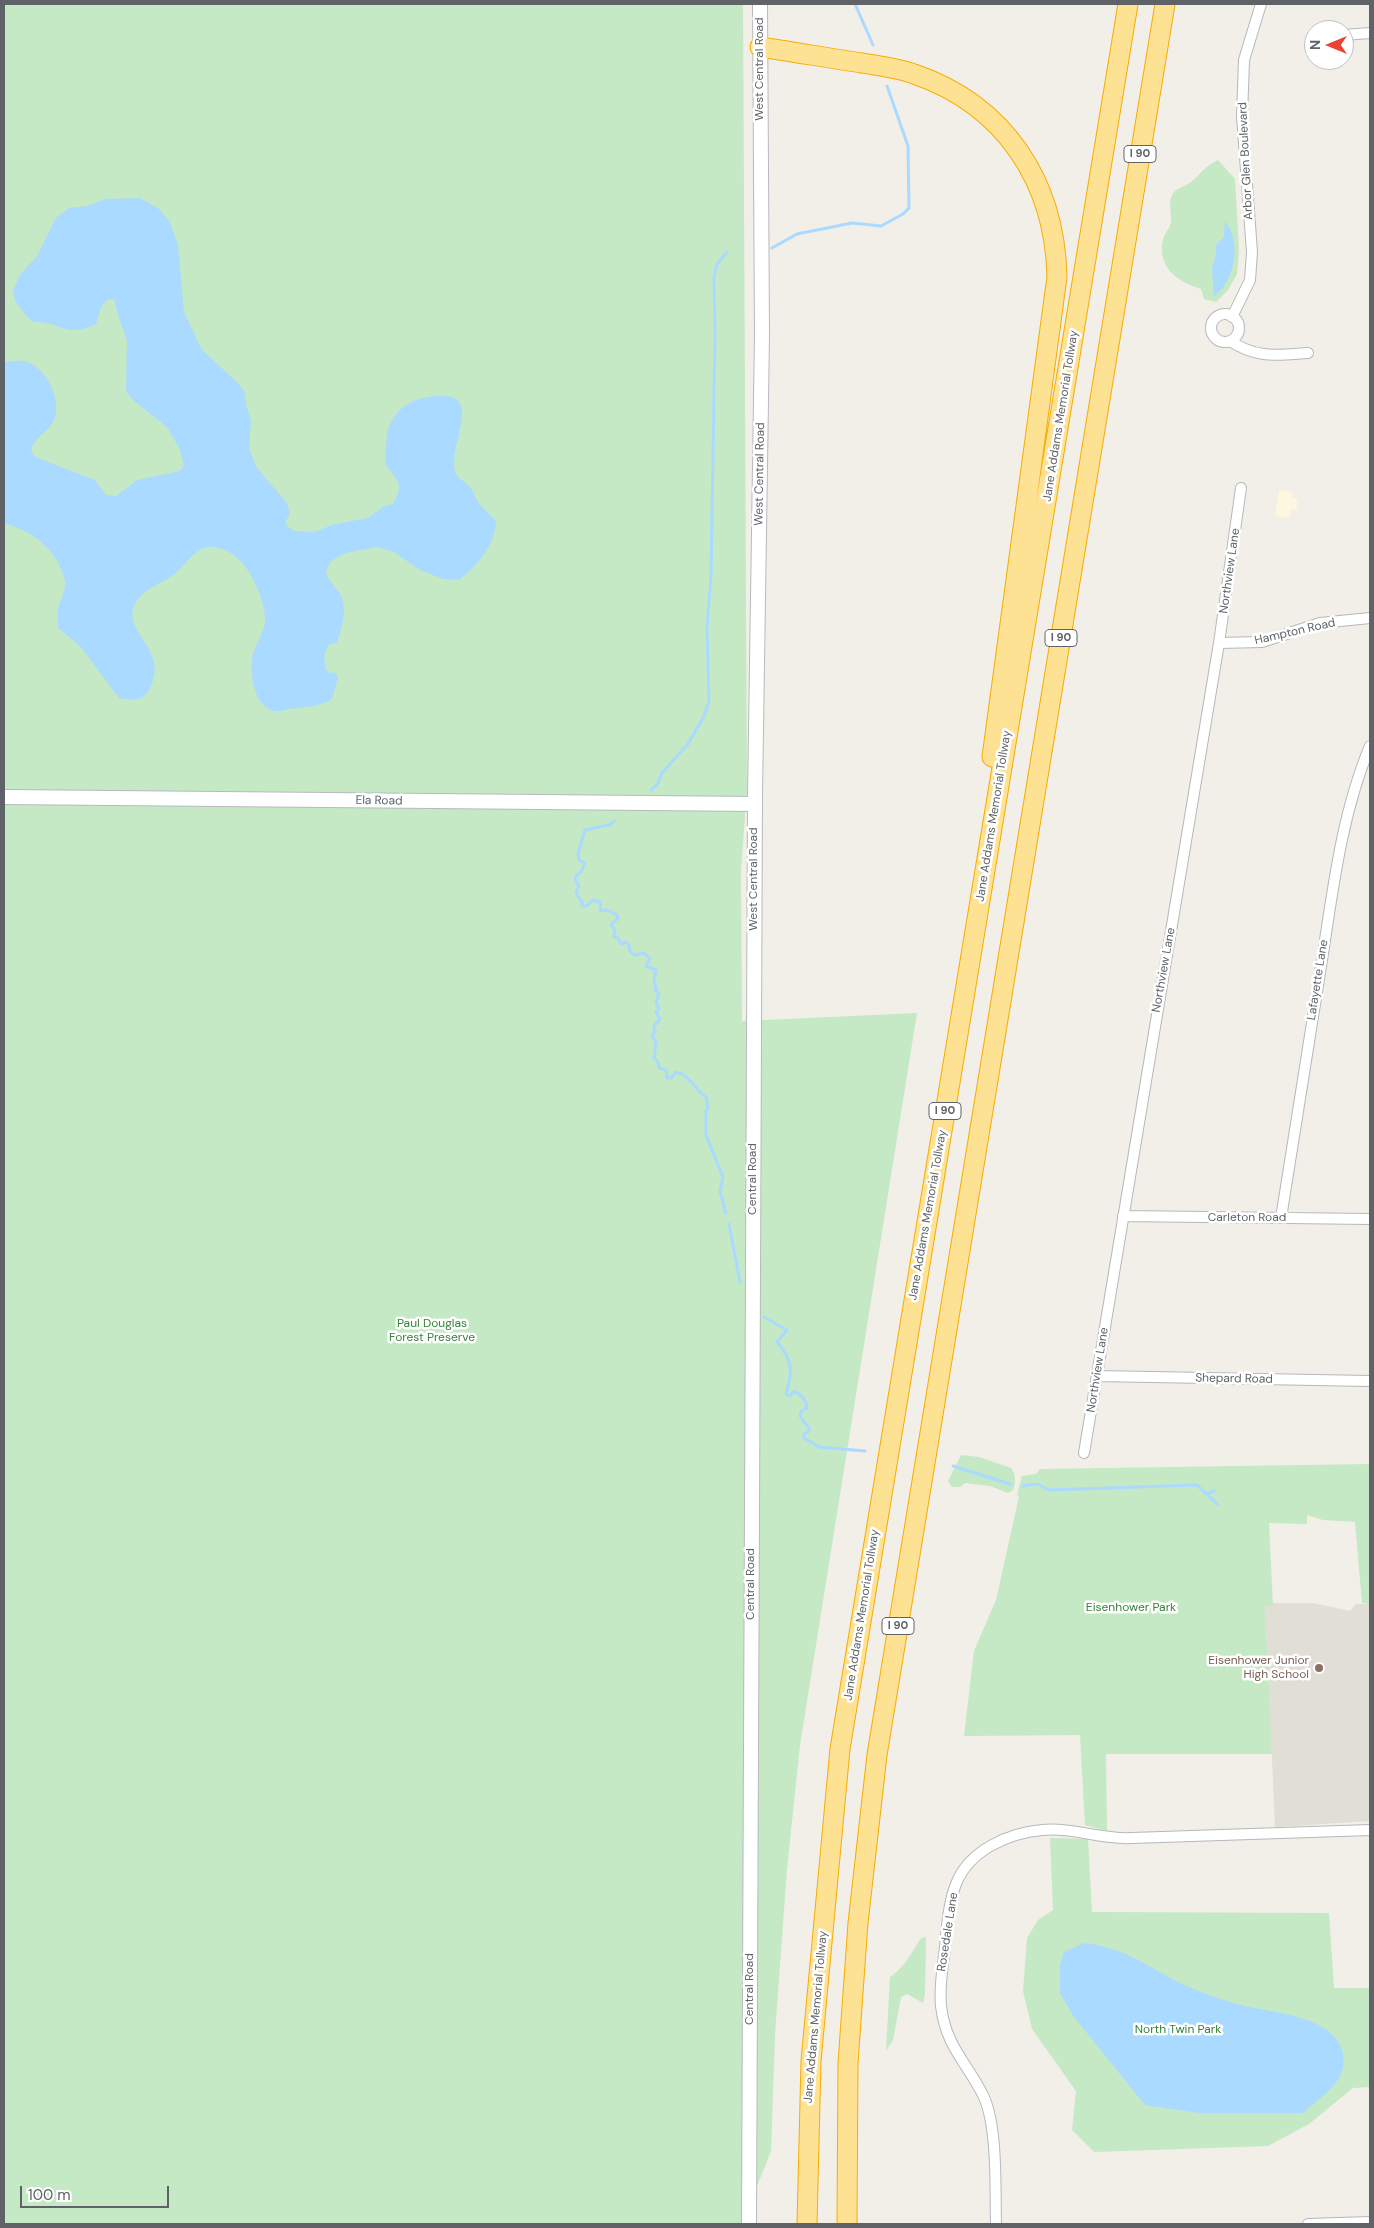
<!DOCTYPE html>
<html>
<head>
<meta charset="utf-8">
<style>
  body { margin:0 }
  #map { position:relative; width:1374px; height:2228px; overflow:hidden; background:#f1efe8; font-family:"DM Sans",sans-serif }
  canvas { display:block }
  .frame { position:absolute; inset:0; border:5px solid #5f6368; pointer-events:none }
  .north { position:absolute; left:1304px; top:20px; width:50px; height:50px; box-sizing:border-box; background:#fff; border:1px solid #bfc1c3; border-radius:50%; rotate:270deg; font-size:14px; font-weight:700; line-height:20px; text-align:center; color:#5f6368 }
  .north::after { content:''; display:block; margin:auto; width:18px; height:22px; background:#ea4335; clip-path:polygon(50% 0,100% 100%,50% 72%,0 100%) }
  .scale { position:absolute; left:20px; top:2186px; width:149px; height:22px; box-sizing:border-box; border:2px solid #5f6368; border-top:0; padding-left:6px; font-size:15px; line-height:18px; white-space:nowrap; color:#5f6368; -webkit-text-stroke:4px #fff; paint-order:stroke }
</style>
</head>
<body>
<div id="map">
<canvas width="1374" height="2228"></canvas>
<div class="frame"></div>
<div class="north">N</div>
<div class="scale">100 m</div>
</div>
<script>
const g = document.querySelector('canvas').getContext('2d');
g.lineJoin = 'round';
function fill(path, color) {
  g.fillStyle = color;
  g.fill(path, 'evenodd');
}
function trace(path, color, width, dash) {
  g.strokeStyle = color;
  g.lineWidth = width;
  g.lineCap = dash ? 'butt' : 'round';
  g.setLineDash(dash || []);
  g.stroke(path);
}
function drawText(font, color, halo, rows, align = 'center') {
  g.font = font + ' "DM Sans",sans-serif';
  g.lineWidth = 5;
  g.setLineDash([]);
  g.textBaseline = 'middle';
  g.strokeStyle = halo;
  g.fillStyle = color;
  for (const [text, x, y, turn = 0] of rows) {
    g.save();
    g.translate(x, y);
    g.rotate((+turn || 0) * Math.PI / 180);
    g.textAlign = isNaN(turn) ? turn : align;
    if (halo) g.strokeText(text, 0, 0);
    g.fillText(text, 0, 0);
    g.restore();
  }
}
const commercial = new Path2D(`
  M1279 490 1293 493 1292 498 1298 499 1296 510 1291 509 1289 518 1275 516Z`);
const education = new Path2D(`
  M1273 1603H1313L1350 1611 1356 1604H1370V1821L1275 1827 1265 1606H1272Z`);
const green = new Path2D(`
  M4 4H743L747 789 741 870 742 1021 917 1013 800 1745 787 1869 775 2034 771 2151 742 2224H4Z
  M1218 160 1235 179 1239 250 1237 274 1228 290 1216 302 1204 299 1201 289C1177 281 1157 268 1163 239 1165 233 1170 228 1171 222 1172 212 1167 200 1174 192 1178 188 1186 186 1191 182 1202 173 1203 168 1218 160Z
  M961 1455 979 1457 1011 1468C1016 1475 1016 1482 1013 1490L1008 1493 990 1486 965 1483 960 1487H952L948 1481Z
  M1370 1464V1604L1362 1603 1355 1522 1323 1520 1307 1515V1524L1269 1523 1273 1606H1265L1272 1754H1106L1107 1831 1085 1825 1080 1735 964 1736 974 1651 996 1600 1019 1496 1017 1495 1022 1476 1036 1474 1040 1469Z
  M1050 1838 1088 1839 1092 1912 1329 1913 1334 1988H1370V2087L1353 2088 1309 2124 1268 2146 1094 2152 1072 2130 1076 2091 1032 2029 1023 1991 1027 1938 1038 1920 1053 1910Z
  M926 1937 925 1993 923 2003 907 1994 901 1997 893 2040 886 2051 890 1977C904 1968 912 1952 921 1938Z`);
const water = new Path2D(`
  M140 198 159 209 170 222 178 245 184 312 202 350 239 384 245 393 246 405 251 421 249 449 257 468 287 503 290 514 285 522 288 527 295 531 312 532 321 530 331 525 368 518 384 506 393 504C396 498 401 489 398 482 396 476 390 472 387 467 383 459 387 429 391 422 398 410 407 402 420 399 497 380 442 449 457 475 460 480 467 483 471 488 473 491 474 495 476 498 481 507 489 514 496 521 495 545 477 566 459 580L443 579 420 570 394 552 377 547 346 553 331 561 326 571C329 585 339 588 342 598 347 613 341 629 337 643L329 644 324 655 326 669 330 673 335 672 338 677 332 699C319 707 304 707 289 709 284 710 278 712 274 711 254 706 250 675 252 659 254 645 265 634 265 619 266 602 250 566 235 556 228 550 215 546 207 547 191 551 185 567 172 576 159 585 141 589 134 606 123 633 171 651 149 690 142 702 132 700 119 698L81 647 58 628C58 622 57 615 58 609 60 601 66 590 65 582 59 551 33 531 4 523V362C10 362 17 360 23 361 45 364 63 400 54 420 49 432 35 436 31 450L35 457 95 480 106 495 116 496 137 480 180 471 184 466 180 449 167 427 133 400 126 391 127 340 119 318 114 299 107 300 101 307 96 324C64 339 62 321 33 322L26 316 15 300 13 290 20 275 37 256 56 218 69 208 88 206 105 199Z
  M1225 221C1228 225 1231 230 1232 235 1239 254 1231 285 1214 296L1212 268 1216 254V245L1224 237Z
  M1084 1943C1122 1947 1146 1965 1178 1982 1192 1989 1209 1995 1224 2000 1254 2011 1287 2010 1316 2024 1328 2029 1341 2040 1343 2054 1348 2082 1321 2096 1303 2113H1199L1145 2105 1074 2017 1060 1993V1965L1064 1952Z`);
const stream = new Path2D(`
  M855 4 873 45
  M772 248 797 234 852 223 881 226 903 214 909 208 908 146 887 86
  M651 790 657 785 662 773 688 744 704 716 709 702 707 627 711 576 715 334 714 277 717 264 727 252
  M615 821 609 825 585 830 578 854 579 860 585 863 581 872 576 876 575 880 579 886 576 893 582 902V906H586L593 900 600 902 601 911 607 910 616 914 618 918 611 925 615 930 614 937 618 938 621 944 626 942 629 945 630 951 635 955 644 953 650 959 646 966 656 970 654 982 656 986 655 990 659 993 656 1003 659 1009 656 1012 660 1019 654 1026 655 1032 652 1036 656 1042 654 1058 658 1062 659 1068 666 1070 667 1078H671L676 1072C692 1076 694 1090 706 1097L708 1108 706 1111V1135L723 1177 720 1191 726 1213
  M729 1224 740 1282
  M764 1317 787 1330 777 1342C793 1361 793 1371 786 1394L790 1396 794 1391C801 1394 807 1401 807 1408L801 1411 800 1416 810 1430 804 1434V1438L819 1447 865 1451
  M953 1466 1010 1484
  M1023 1486 1037 1484 1049 1490 1197 1485 1218 1505
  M1206 1494 1214 1491`);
const street = new Path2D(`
  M1344 35 1370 33
  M1211 328a14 14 0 1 1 28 0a14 14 0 1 1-28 0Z
  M1232 317 1250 280 1252 252 1242 116 1244 60 1261 4
  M1230 341C1258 359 1276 355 1308 353
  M1219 643 1262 642 1320 623 1370 618
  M1123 1216 1370 1219
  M1281 1218C1294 1132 1308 1046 1322 960 1333 888 1342 813 1370 746
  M1097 1376 1370 1381
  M1084 1453 1219 643 1241 488
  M996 2224C995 2189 998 2126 983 2095 966 2061 946 2047 941 2006 939 1986 943 1966 945 1947 947 1927 948 1904 956 1884 969 1850 1009 1833 1042 1830 1073 1827 1102 1840 1132 1838 1212 1836 1291 1833 1370 1830
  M1308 2224 1370 2222`);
const secondary = new Path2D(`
  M4 797 755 804
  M749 2224 755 795 762 334 760 4`);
const highway = new Path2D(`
  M760 47C794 52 828 58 862 63 879 66 898 68 914 74 1005 105 1055 182 1057 277L992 757
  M807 2224 811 2061 840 1749 1128 4
  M847 2224 848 2063 858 1923 877 1755 1165 4`);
const markers = [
  [1319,1668,5,"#8d6e63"]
];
const shields = [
  [1140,154,32],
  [1061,638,32],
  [945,1111,32],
  [898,1626,32]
];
const shieldNames = [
  ["I 90",1140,154],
  ["I 90",1061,638],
  ["I 90",945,1111],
  ["I 90",898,1626]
];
const streetNames = [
  ["West Central Road",760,69,-90],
  ["Arbor Glen Boulevard",1246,161,-93],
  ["Jane Addams Memorial Tollway",1061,416,-81],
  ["West Central Road",760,474,-89],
  ["Northview Lane",1230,571,-82],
  ["Hampton Road",1295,632,-13],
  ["Ela Road",379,801,1],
  ["Jane Addams Memorial Tollway",994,816,-81],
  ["West Central Road",754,879,-90],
  ["Northview Lane",1164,970,-80],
  ["Lafayette Lane",1318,980,-81],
  ["Central Road",753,1179,-90],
  ["Jane Addams Memorial Tollway",928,1215,-80],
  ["Carleton Road",1247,1218],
  ["Northview Lane",1098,1370,-81],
  ["Shepard Road",1234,1379,1],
  ["Central Road",751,1584,-90],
  ["Jane Addams Memorial Tollway",862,1615,-81],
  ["Rosedale Lane",948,1932,-81],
  ["Central Road",750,1989,-90],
  ["Jane Addams Memorial Tollway",816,2017,-85]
];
const parkNames = [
  ["Paul Douglas",432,1324],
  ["Forest Preserve",432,1338],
  ["Eisenhower Park",1131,1608],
  ["North Twin Park",1178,2030]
];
const educationNames = [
  ["Eisenhower Junior",1309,1661],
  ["High School",1309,1675]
];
fill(commercial, '#fef7e0');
fill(education, '#e1ded6');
fill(green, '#c5e8c5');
fill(water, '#aadaff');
trace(stream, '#aadaff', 3);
trace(street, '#b5b8bc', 12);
trace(secondary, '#b6babf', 16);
trace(highway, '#f9ab00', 21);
trace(street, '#fff', 10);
trace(secondary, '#fff', 14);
trace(highway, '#fde293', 19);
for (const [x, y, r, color] of markers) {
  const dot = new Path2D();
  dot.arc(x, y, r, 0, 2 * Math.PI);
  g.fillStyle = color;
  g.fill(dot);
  trace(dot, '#fff', 2);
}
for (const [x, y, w] of shields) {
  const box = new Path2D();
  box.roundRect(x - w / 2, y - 8.5, w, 17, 4);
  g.fillStyle = '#fff';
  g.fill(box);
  trace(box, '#5f6368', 1);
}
drawText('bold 11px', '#5f6368', null, shieldNames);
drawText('12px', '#5f6368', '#fff', streetNames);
drawText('12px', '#348238', '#fff', parkNames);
drawText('12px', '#785e54', '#fff', educationNames, 'right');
</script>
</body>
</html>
